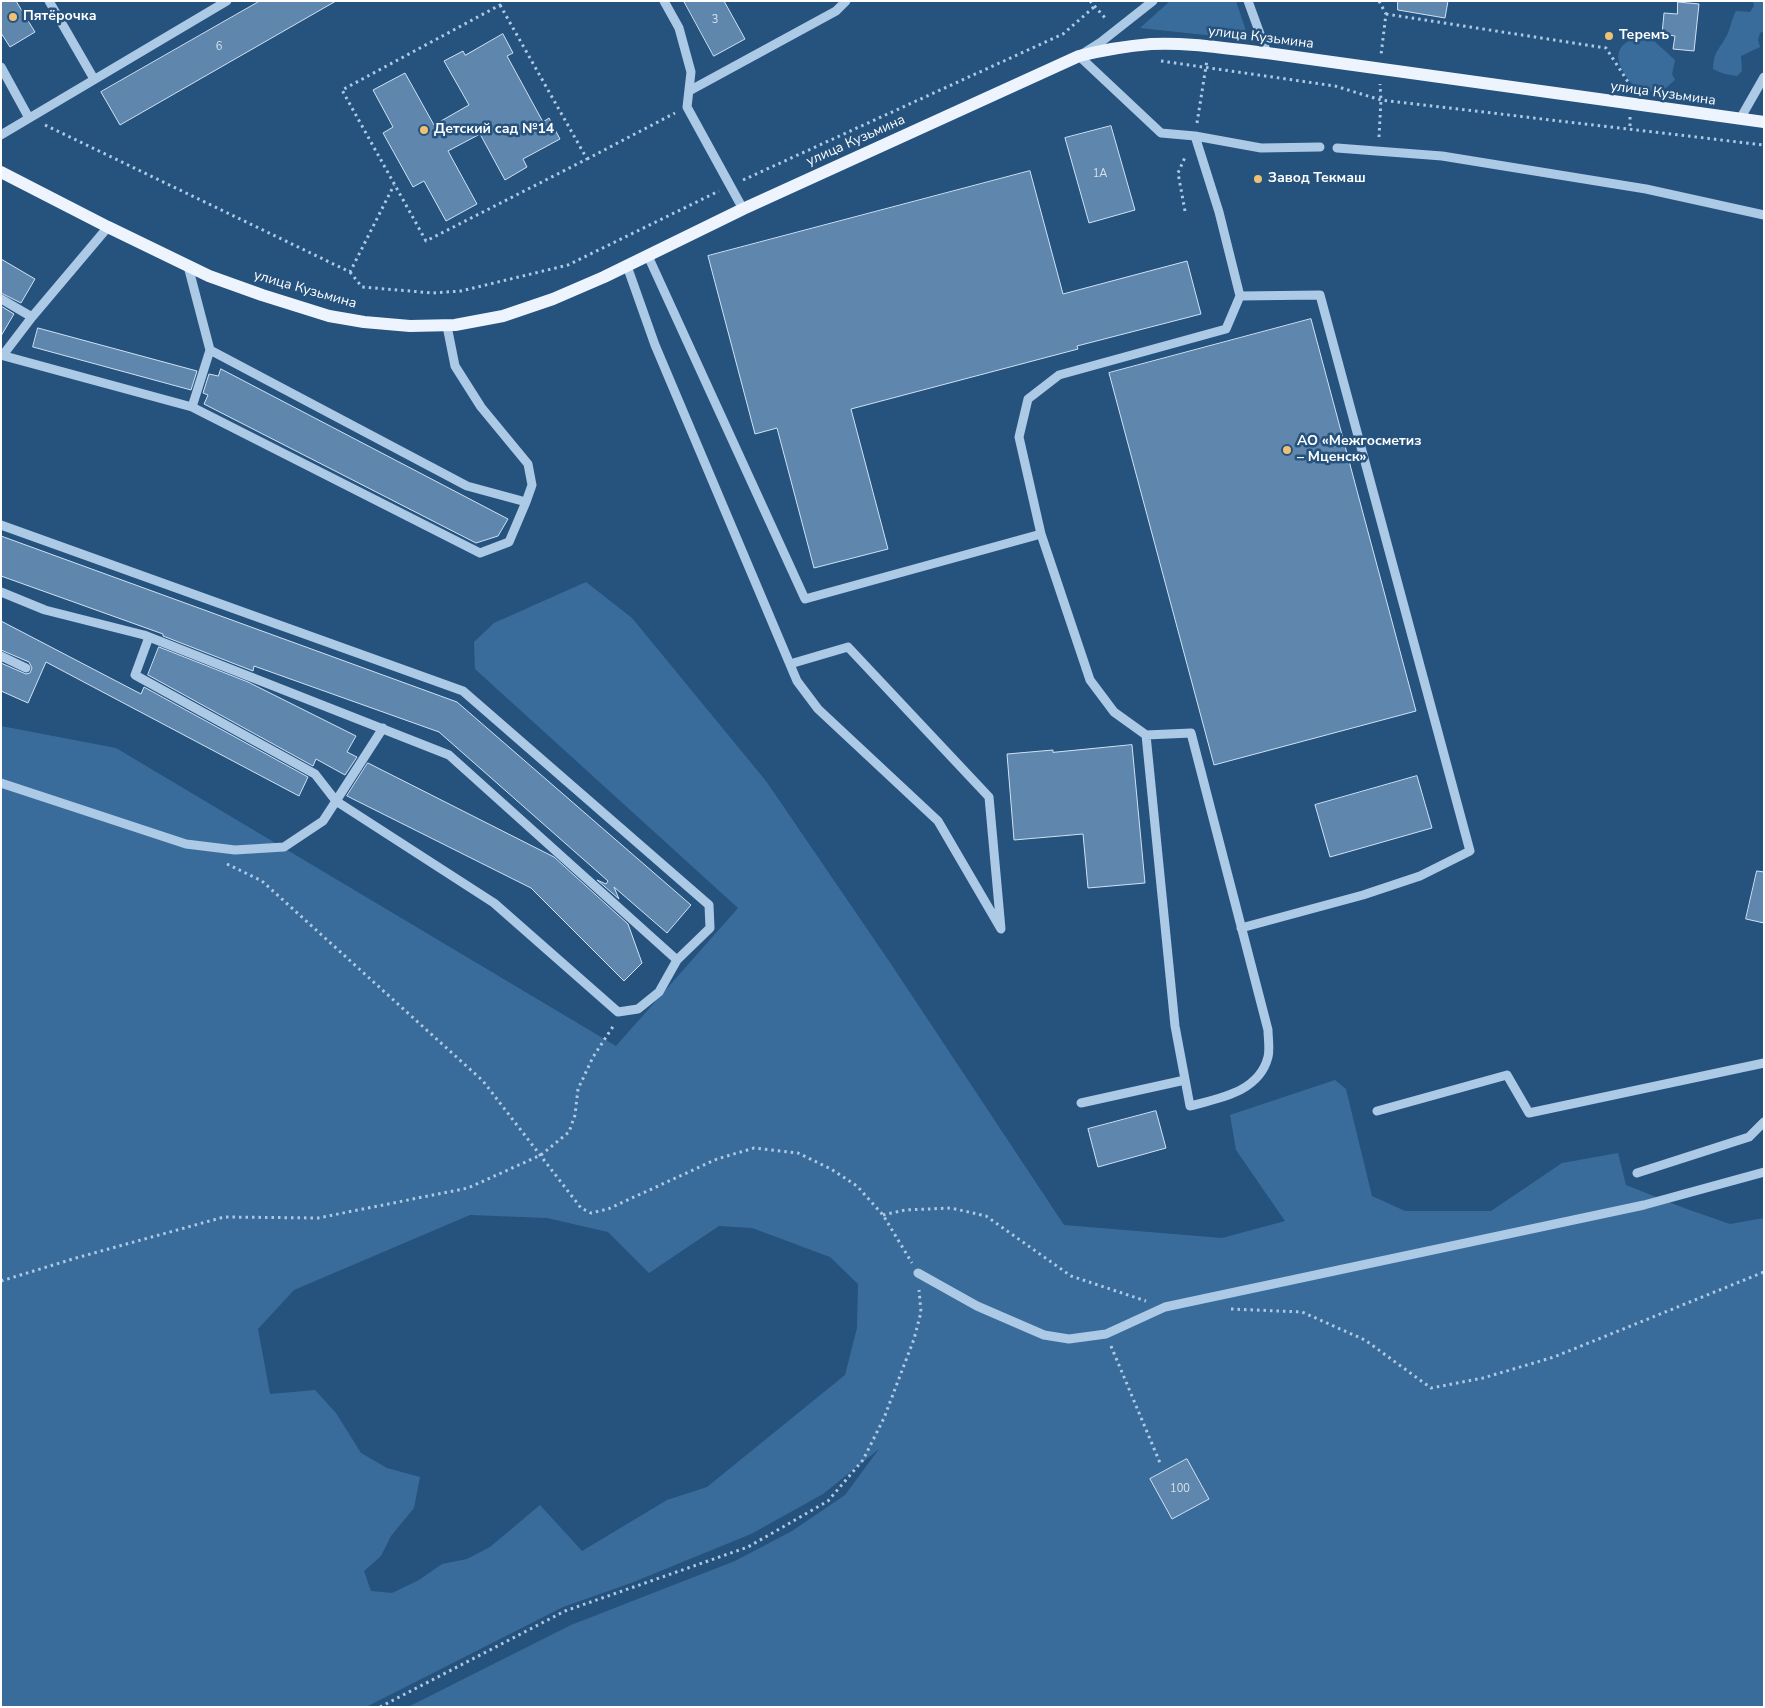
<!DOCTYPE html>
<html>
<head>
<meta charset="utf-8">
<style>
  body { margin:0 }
  #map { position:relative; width:1765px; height:1708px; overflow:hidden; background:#26527e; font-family:"Nunito Sans",sans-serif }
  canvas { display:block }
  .frame { position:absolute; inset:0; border:2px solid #fff; pointer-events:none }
</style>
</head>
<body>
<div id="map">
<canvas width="1765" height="1708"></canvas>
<div class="frame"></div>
</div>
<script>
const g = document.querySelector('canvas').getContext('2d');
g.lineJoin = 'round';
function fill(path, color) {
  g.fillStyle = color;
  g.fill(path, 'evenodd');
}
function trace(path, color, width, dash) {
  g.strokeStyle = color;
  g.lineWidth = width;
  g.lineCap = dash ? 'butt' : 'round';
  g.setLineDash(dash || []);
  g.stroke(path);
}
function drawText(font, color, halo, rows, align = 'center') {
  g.font = font + ' "Nunito Sans",sans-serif';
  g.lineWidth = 5;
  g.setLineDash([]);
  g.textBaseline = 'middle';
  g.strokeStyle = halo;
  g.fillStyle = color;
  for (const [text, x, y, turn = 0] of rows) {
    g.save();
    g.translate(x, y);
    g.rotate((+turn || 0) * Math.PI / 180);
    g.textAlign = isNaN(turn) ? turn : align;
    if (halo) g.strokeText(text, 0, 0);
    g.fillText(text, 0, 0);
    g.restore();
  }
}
const green = new Path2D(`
  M1170 1H1236L1246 31 1243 39 1140 28Z
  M1753 1H1764V31L1760 33 1758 40 1760 47 1741 56 1742 71 1737 76C1729 75 1720 73 1713 69 1714 49 1720 50 1728 33 1731 26 1732 18 1736 11L1750 12 1754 6Z
  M1641 36 1654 41 1675 60 1672 74 1675 80C1670 84 1665 90 1659 91 1642 93 1632 87 1624 73 1612 53 1620 42 1641 36Z
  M586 582 632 618 766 781 891 964 1064 1225 1222 1238 1285 1221 1236 1150 1230 1115 1335 1080 1346 1089 1372 1196 1405 1211H1491L1562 1163 1618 1153 1626 1185 1684 1208 1730 1224 1764 1218V1707H408L571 1625 735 1561 792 1531 845 1495 879 1449 823 1494 751 1534 631 1583 563 1607 366 1707H1V726L116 748 616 1046 738 908 475 669 474 642 494 623ZM470 1215 547 1218 608 1232 649 1273 719 1226 752 1228 830 1257 858 1284 857 1328 845 1375 707 1487 667 1500 582 1551 540 1505 490 1547 467 1559 442 1564 419 1580 392 1593 371 1591 364 1571 381 1556 391 1536 414 1508 420 1477 387 1468 361 1453 336 1413 315 1390 270 1394 258 1329 294 1290Z`);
const building = new Path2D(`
  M1 1H16L35 32 10 47 1 33Z
  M260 1H336L120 125 101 92Z
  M684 1H724L745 39 714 56Z
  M1398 1H1448L1445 18 1398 10Z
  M1678 2 1699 4 1694 51 1673 49 1675 36 1662 34 1664 13 1677 14Z
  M503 34 513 53 507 56 543 122 549 118 560 139 523 159 527 167 505 180 480 134 448 151 477 204 446 221 424 181 413 187 383 133 393 127 373 90 405 73 434 125 469 105 444 61 463 51 465 55Z
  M1111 126 1135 210 1089 223 1065 138Z
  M1030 171 1063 294 1187 261 1201 314 1077 346 1078 349 851 409 888 549 814 568 777 428 755 434 708 256Z
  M1 259 35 279 21 303 1 293Z
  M1 306 14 314 1 336Z
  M1311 319 1416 711 1214 765 1109 373Z
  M38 328 197 371 191 390 33 347Z
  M221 369 508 519 498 536 476 543 204 404 208 395 203 393 209 374 218 376Z
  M1 536 457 702 691 905 667 933 614 887 619 899 597 880 606 884 608 881 439 732 254 666 253 671 163 636V634L1 576Z
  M1 621 141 694 144 687 308 777 299 796 46 662 28 703 1 691V663L26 674 30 673 32 668 29 662 1 650Z
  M159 647 248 682 356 736 347 752 357 757 345 775 316 759 313 766 148 675Z
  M1132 745 1145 883 1088 888 1083 834 1014 840 1007 754 1053 750V752Z
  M368 763 554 857 628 924 642 963 624 981 531 888 347 796Z
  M1417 776 1432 828 1330 857 1315 805Z
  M1757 871 1764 872V923L1746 919Z
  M1156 1111 1166 1148 1098 1167 1088 1129Z
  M1187 1459 1209 1499 1172 1519 1150 1479Z`);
const path = new Path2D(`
  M1090 1 1107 20
  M1379 1 1386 14 1381 55
  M500 5 587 159 426 241 342 90Z
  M1386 14 1606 48 1630 85V89
  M1161 61 1335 86 1381 100 1764 145
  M1630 117V129
  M1197 123 1207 60
  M45 125 350 272 394 185
  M1379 137 1381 100 1380 84
  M587 159 675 113
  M743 180 1063 34 1094 7
  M1185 211 1178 173 1186 155
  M350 272 362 287 433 293 461 291 568 265 719 191
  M227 864 262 881 483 1081 581 1208 591 1213 608 1209 717 1159 754 1148 798 1153 831 1169 857 1186 883 1215 912 1263
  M883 1215 905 1210 951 1208 986 1216 1071 1276 1146 1301
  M1 1281 76 1258 224 1217 318 1218 468 1188 541 1155 569 1132 575 1115 578 1089 593 1057 614 1025
  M1231 1309 1302 1312 1365 1340 1431 1388 1483 1378 1554 1357 1764 1272
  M1111 1346 1160 1463
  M380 1707 565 1611 748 1547 828 1501 863 1460 884 1418 914 1339 921 1312 919 1290`);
const minor = new Path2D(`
  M49 1 94 79
  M664 1 679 28 691 72 687 107 743 209
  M1153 1 1101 42 1079 56 1161 133 1195 136 1261 148 1320 147
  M1248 1 1267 53
  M1 67 29 118
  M689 91 836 11 846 1
  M1740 119 1764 77
  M1 135 227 1
  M1337 148 1442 156 1646 189 1764 215
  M648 256 805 599 1041 534
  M188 266 210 350
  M627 266 655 345 797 681 818 709 938 821 1001 929 989 797 848 647 790 664
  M1240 296 1320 295 1470 851 1420 876 1363 895 1241 928
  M1 299 32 317 108 227
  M447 326 455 366 481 407 528 464 532 485 526 502
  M1 355 192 407 480 553 509 542 526 502 467 486 210 350 192 407
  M3 355 32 317
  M1 525 463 691 709 905 710 928 677 960
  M1 592 45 610 144 635 449 755 677 960 659 992 638 1009 618 1012 494 903 336 801 383 728
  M1 656 26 668
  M1146 735 1175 1026 1190 1106C1220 1098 1259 1092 1268 1057 1270 1049 1268 1038 1268 1030L1191 733 1146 735 1114 712 1090 680 1041 534 1019 437 1028 399 1059 375 1226 329 1240 296 1219 212 1195 136
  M1 783 186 844 235 850 284 847 323 821 336 801 315 774 135 675 149 637
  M1081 1103 1185 1080
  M1377 1111 1507 1075 1529 1113 1764 1063
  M1637 1173 1749 1137 1764 1122
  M918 1273 977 1306 1044 1335 1069 1339 1106 1334 1165 1307 1644 1205 1764 1172`);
const major = new Path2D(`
  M1 172 108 227 209 276 262 295 329 316 364 322 410 326 455 325 503 316 553 299 604 277 743 209 1079 56C1103 50 1127 46 1151 44 1189 42 1229 49 1267 53L1764 122`);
const markers = [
  [13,17,5,"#eec272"],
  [1609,36,5,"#eec272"],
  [424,130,5,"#eec272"],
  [1258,179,5,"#eec272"],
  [1287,450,5,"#eec272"]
];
const numberNames = [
  ["3",715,20],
  ["6",219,47],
  ["1А",1100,174],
  ["100",1180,1489]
];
const poiNames = [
  ["Пятёрочка",23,17],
  ["Теремъ",1619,36],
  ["Детский сад №14",434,130],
  ["Завод Текмаш",1268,179],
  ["АО «Межгосметиз",1297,442],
  ["– Мценск»",1297,458]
];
const streetNames = [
  ["улица Кузьмина",1261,38,7],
  ["улица Кузьмина",1663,94,8],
  ["улица Кузьмина",856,141,-24],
  ["улица Кузьмина",305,290,16]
];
fill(green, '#3a6c9b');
fill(building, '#5f87ae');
trace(building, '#cfe2f4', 1);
trace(path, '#acc9e5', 3, [2.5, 4]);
trace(minor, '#acc9e5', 9);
trace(major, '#edf4fd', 12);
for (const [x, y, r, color] of markers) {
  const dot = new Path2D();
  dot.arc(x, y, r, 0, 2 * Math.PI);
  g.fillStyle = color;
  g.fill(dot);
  trace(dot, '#26527e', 2);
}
drawText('11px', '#d7e1eb', null, numberNames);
drawText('bold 14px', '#fff', '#26527e', poiNames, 'left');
drawText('14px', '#fff', '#26527e', streetNames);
</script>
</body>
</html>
